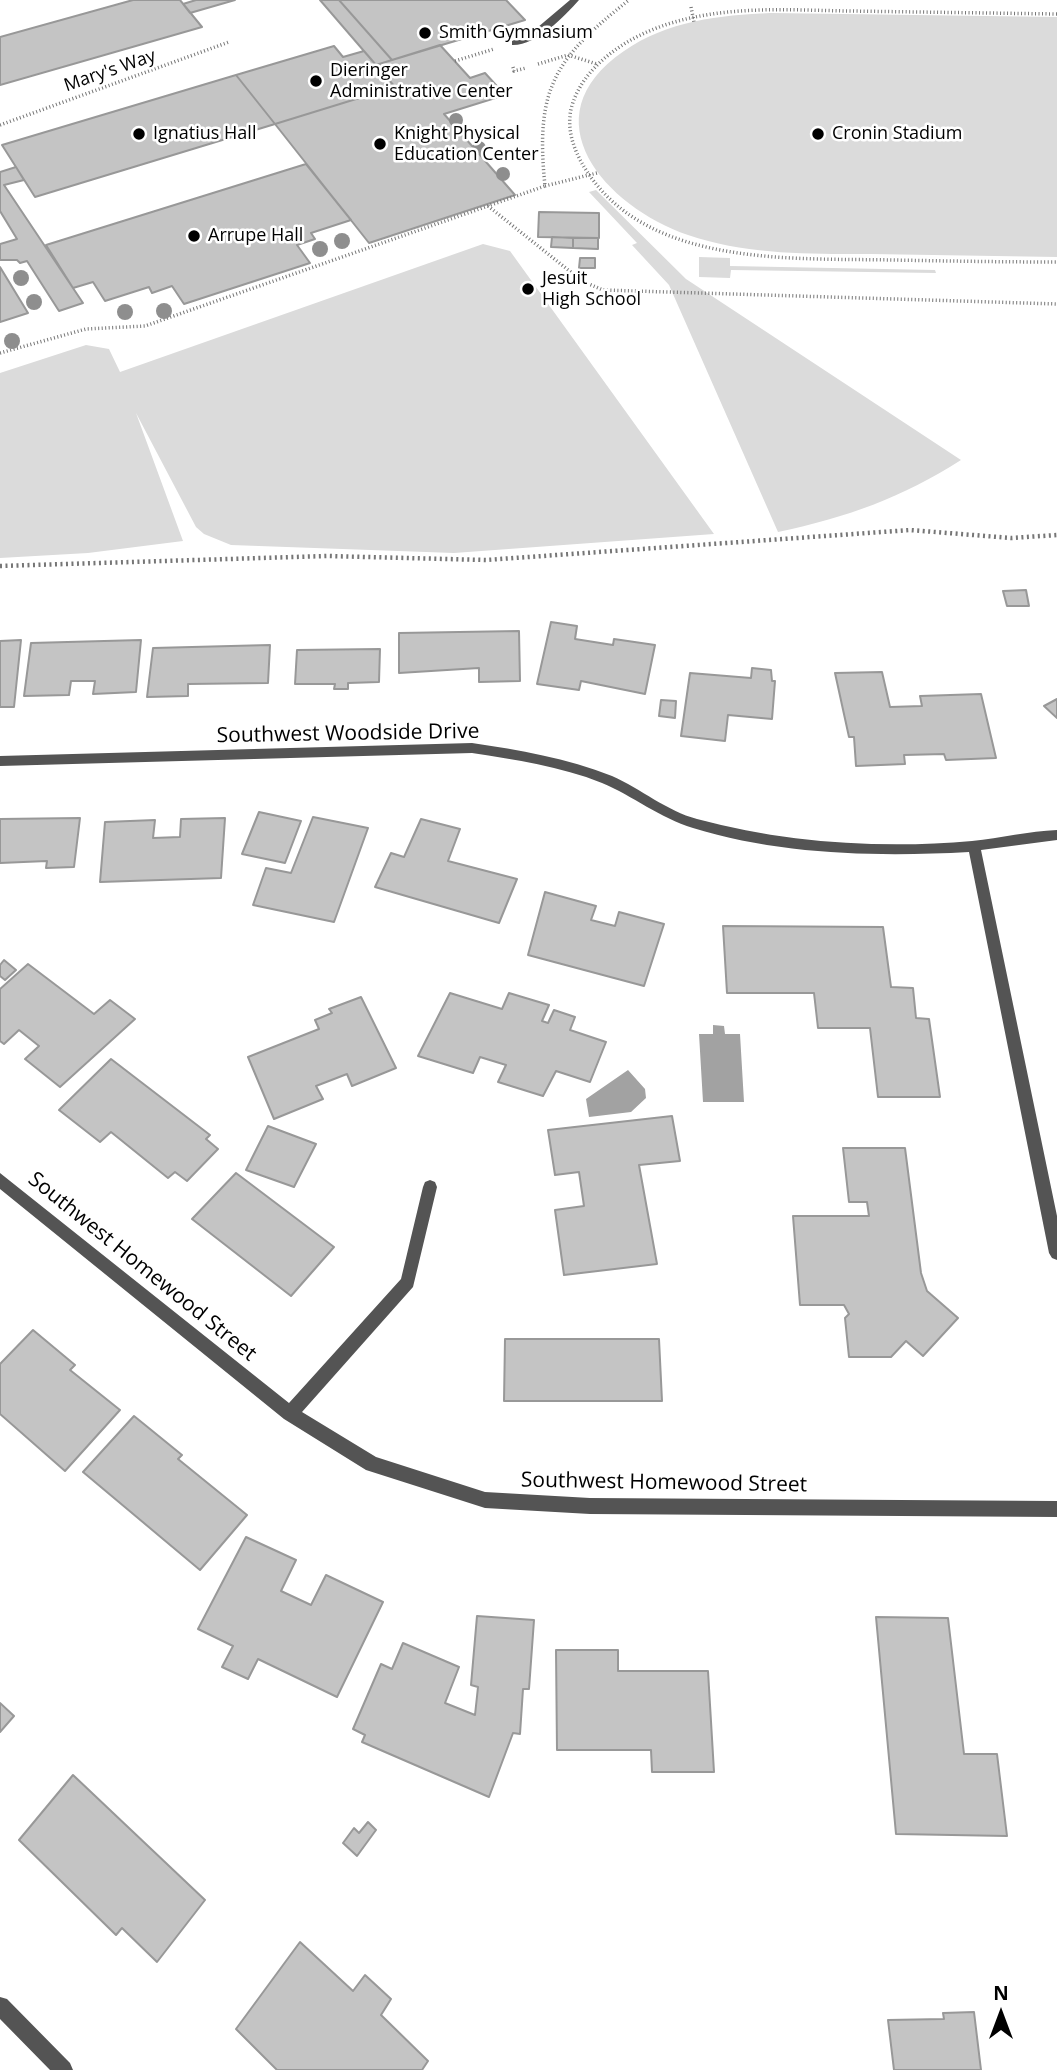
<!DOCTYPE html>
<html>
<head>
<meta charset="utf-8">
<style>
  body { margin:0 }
  #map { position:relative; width:1057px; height:2070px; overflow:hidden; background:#fff; font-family:"Open Sans",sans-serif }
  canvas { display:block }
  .north { position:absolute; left:966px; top:1979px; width:70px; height:70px; -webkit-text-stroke:5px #fff; paint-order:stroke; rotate:0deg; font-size:19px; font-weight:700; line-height:28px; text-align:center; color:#000 }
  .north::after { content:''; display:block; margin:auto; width:24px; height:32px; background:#000; clip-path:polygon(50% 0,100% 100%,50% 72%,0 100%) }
</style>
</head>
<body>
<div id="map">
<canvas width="1057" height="2070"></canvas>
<div class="north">N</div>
</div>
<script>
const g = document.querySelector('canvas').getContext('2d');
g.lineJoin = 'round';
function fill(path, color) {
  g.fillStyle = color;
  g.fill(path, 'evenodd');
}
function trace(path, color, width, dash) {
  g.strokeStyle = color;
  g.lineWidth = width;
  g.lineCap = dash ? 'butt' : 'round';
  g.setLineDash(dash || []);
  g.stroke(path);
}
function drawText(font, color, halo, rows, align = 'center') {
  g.font = font + ' "Open Sans",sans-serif';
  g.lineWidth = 5;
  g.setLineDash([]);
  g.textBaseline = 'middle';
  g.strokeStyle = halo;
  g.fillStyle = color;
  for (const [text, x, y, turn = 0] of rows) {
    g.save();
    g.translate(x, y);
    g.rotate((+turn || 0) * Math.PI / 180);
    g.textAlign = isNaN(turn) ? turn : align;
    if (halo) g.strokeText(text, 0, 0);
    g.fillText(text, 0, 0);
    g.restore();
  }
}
const green = new Path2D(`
  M771 13 1057 17V257C995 256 933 255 871 254 809 254 747 255 688 235 606 207 526 118 624 51 667 21 720 15 771 13Z
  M596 190 686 279 961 460C901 498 848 517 778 532L669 285 632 245 637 243 589 192Z
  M483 244 510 251 714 534 454 553 231 545 204 534 196 527 136 413 183 541 88 553 0 558V373L86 345 109 349 120 372Z
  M699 257 730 258V266L935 270 936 273 731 270 730 278 699 277Z`);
const water = new Path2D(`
  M713 1025 724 1026 725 1034H740L744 1102H703L699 1034H713Z
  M628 1070 645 1089 646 1098 631 1112 589 1117 586 1099Z`);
const building = new Path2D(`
  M133 0H180L202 27 0 85V37Z
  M235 0 190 13 183 4 196 0Z
  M320 0H339L392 60 376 65Z
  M339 0H506L525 20 392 60Z
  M440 45 470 78 485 73 505 95 444 114 515 195 369 243 275 124 395 87 376 65Z
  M334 46 343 57 364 51 395 87 275 124 236 75Z
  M236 75 275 124 35 197 2 145Z
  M306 164 351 220 311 233 315 239 297 245 310 263 184 304 172 286 152 293 149 287 105 301 93 282 73 288 46 245Z
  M16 167 24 180 4 185 83 303 59 311 27 261 20 263 17 260H0V244L17 239 0 211V172Z
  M539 212 599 213V238L538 237Z
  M552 237 573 238V248L551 247Z
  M573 238H598V249L573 248Z
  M580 258H595V268H579Z
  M0 267 28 313 0 322Z
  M1026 590 1029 606H1007L1003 591Z
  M551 622 577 626 575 639 613 645 614 639 655 645 645 694 581 681 579 690 537 684Z
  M519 631 520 681 479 682V668L399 673V633Z
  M21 640 14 707H0V641Z
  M141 640 136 692 93 694 95 681H71L69 695 24 696 31 643Z
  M270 645 268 683 188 684V696L147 697 153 648Z
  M380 649 379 682 348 683V689H334L335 684H295L297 650Z
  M752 668 771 670 772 681H775L772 719 728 715 725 741 681 736 690 673 751 678Z
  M882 672 890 707 922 706 920 696 981 694 996 758 946 760 944 754 904 755 905 764 856 766 854 737H849L835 673Z
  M1057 699V718L1044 706Z
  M661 700 676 701 675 718 659 716Z
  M259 812 301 821 285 863 242 854Z
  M313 817 368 828 334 922 253 905 266 868 291 873Z
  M80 818 74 867 46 868 47 861 0 863V819Z
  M225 818 221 878 100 882 105 822 155 820 153 838 180 837 181 819Z
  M421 819 460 829 448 861 517 879 499 923 375 887 391 853 404 857Z
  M545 892 596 906 591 920 615 926 619 912 664 924 644 986 528 955Z
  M723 926 883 927 891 987 913 988 916 1018 929 1019 940 1097H878L870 1028H818L814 993H727Z
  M4 960 16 970 5 980 0 976V965Z
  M28 964 94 1014 110 1000 135 1019 60 1087 25 1059 39 1046 19 1030 4 1044 0 1041V989Z
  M450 993 502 1009 509 993 549 1005 542 1021 548 1023 554 1010 575 1017 570 1030 606 1042 590 1082 556 1071 543 1096 498 1082 506 1065 480 1057 473 1073 418 1056Z
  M361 997 396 1068 352 1086 347 1074 316 1086 323 1099 274 1119 248 1057 319 1029 315 1020 332 1013 329 1009Z
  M111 1059 210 1135 206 1139 218 1149 187 1181 175 1172 168 1178 111 1132 100 1142 59 1110Z
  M672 1116 680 1161 639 1165 657 1264 564 1275 555 1210 584 1206 579 1172 555 1175 548 1130Z
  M268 1126 316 1144 294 1187 246 1170Z
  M843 1148H905L921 1273 927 1291 958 1318 923 1356 906 1341 891 1357H849L845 1318 849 1314 844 1305H800L793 1216H869L867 1202H849Z
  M236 1173 334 1247 291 1296 192 1219Z
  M33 1330 75 1365 70 1370 120 1410 65 1471 0 1414V1364Z
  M505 1339H659L662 1401H504Z
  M134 1416 182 1455 178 1459 247 1515 200 1570 83 1472Z
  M246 1537 296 1560 281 1591 311 1605 326 1575 383 1602 337 1697 258 1659 248 1679 222 1667 233 1646 198 1629Z
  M477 1616 534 1620 529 1689H523L520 1734 513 1733 489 1797 362 1742 365 1735 353 1729 381 1664 392 1669 403 1643 459 1667 445 1703 475 1715 478 1687 471 1685Z
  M876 1617 948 1618 964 1754H997L1007 1836 896 1834Z
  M556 1650H618V1671H708L714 1772H652L651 1750H557Z
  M0 1703 14 1716 0 1732Z
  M73 1775 205 1900 157 1962 122 1928 116 1935 19 1840Z
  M368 1822 376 1830 357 1856 343 1843 354 1828 359 1833Z
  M300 1942 353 1991 365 1975 391 1999 381 2015 428 2061 422 2070H277L236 2029Z
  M974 2012 981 2070H894L888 2020 944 2019 943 2013Z`);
const pathFar1 = new Path2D(`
  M691 7 694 22
  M1057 14C988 13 919 12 849 11 788 10 725 5 665 25 626 38 582 66 571 109 566 133 576 156 590 176 654 267 793 258 893 260 948 261 1002 262 1057 262
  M455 61 494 49
  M538 64 568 55 597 64
  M513 67 514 71 526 68
  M0 125 229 42
  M545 186 597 173
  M488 206 582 281 603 290 1057 304
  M0 353 86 329 145 326 545 186C535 89 554 59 629 0`);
const path = new Path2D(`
  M0 566 327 556 486 560 910 530 1011 538 1057 535`);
const lane = new Path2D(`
  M570 0H579C564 17 536 46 512 45V41L531 33Z`);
const street = new Path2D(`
  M472 743C519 750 567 758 612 776 641 789 667 811 697 819 785 843 882 849 972 841 1001 838 1029 831 1057 830V840L981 850 1057 1216V1260L1052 1258 1049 1253 969 852C878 857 780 855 693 828 660 818 633 796 602 783 560 766 516 760 472 753L0 766V756Z
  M0 1173 289 1403 401 1279 423 1187 425 1182 430 1180 435 1182 437 1187 413 1287 302 1412 376 1457 485 1492 590 1498 1057 1501V1517L590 1514 485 1508 366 1470 284 1419 0 1189Z
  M0 1997 7 1999 70 2063 73 2070H50L0 2019Z`);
const trees = [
  [456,120,7],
  [479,148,7],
  [503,174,7],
  [342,241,8],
  [320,249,8],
  [21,278,8],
  [34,302,8],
  [164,311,8],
  [125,312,8],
  [12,341,8]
];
const markers = [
  [425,33,7,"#000"],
  [316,81,7,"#000"],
  [139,134,7,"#000"],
  [818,134,7,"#000"],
  [380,144,7,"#000"],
  [194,236,7,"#000"],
  [528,289,7,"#000"]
];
const farPoinames = [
  ["Smith Gymnasium",439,33],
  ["Dieringer",330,71],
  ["Administrative Center",330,92],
  ["Ignatius Hall",153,134],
  ["Knight Physical",394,134],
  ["Education Center",394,155],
  ["Cronin Stadium",832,134],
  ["Arrupe Hall",208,236],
  ["Jesuit",542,279],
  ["High School",542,300]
];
const farStreetnames = [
  ["Mary's Way",110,71,-19]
];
const streetNames = [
  ["Southwest Woodside Drive",348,734,-1],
  ["Southwest Homewood Street",142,1267,39],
  ["Southwest Homewood Street",664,1483,1]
];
fill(green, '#dbdbdb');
fill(water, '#a2a2a2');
fill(building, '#c4c4c4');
trace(building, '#989898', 2);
trace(pathFar1, '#767676', 3.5, [1, 2.5]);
trace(path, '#767676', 4.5, [2, 3.5]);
fill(lane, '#545454');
fill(street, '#545454');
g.fillStyle = '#8e8e8e';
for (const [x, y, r] of trees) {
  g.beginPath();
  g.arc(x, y, r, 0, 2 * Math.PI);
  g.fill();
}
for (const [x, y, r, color] of markers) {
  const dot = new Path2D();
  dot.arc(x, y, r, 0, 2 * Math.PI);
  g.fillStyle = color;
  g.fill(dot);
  trace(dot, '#fff', 2.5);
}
drawText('18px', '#000', '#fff', farPoinames, 'left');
drawText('18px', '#000', '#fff', farStreetnames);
drawText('21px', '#000', '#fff', streetNames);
</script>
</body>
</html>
